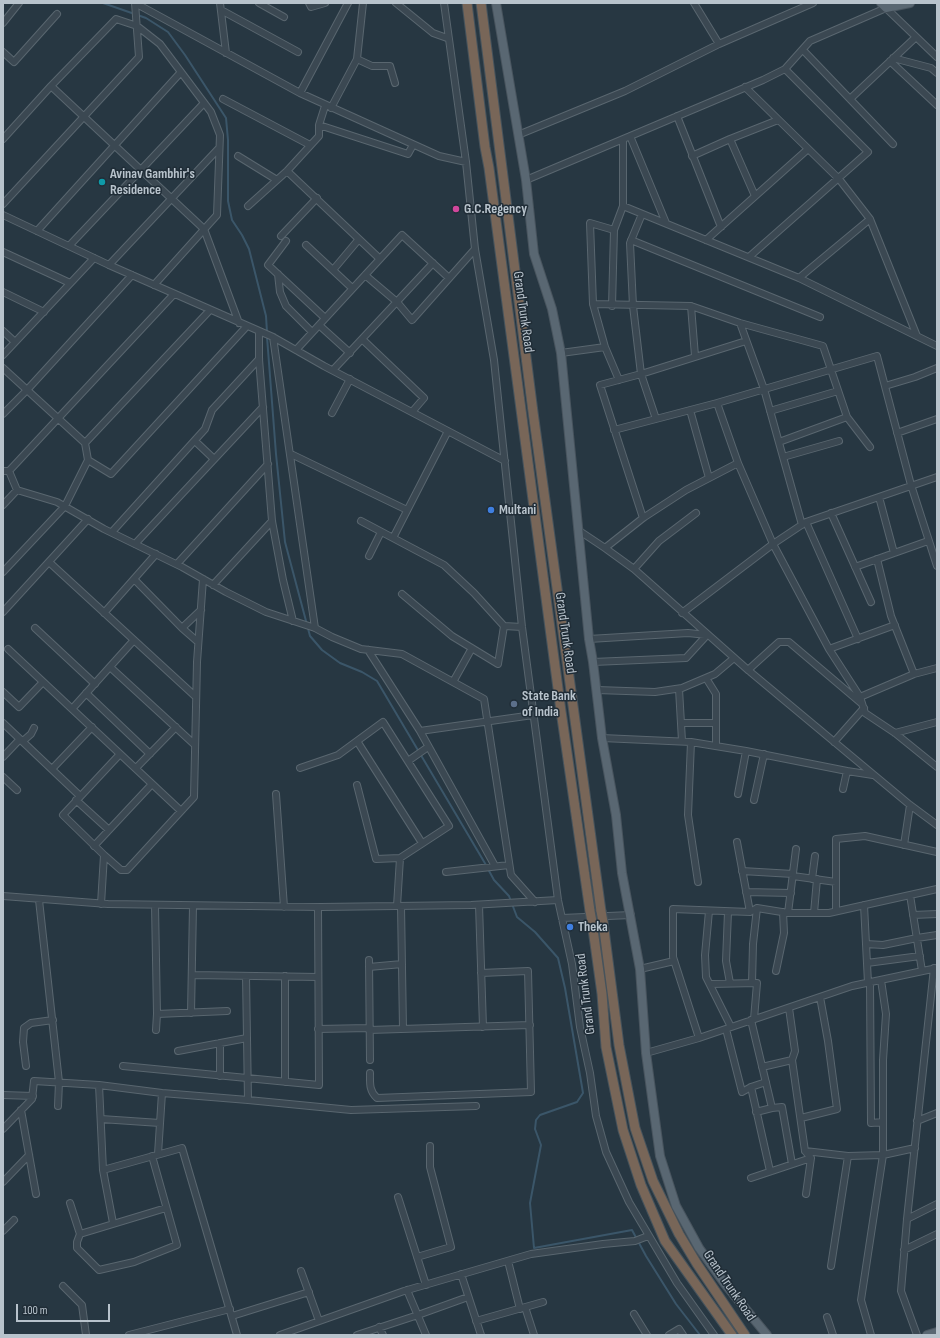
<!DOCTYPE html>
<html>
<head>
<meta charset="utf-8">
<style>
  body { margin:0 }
  #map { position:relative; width:940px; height:1338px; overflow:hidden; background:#273742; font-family:"Sofia Sans Condensed",sans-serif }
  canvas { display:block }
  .frame { position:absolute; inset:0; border:4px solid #b8c3cc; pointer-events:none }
  .scale { position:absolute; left:16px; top:1304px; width:94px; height:18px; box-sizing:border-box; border:2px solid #b8c3cc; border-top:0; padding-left:5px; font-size:12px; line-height:14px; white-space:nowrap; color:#b8c3cc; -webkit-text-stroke:3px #202d37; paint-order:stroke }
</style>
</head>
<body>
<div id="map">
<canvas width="940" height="1338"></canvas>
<div class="frame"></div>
<div class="scale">100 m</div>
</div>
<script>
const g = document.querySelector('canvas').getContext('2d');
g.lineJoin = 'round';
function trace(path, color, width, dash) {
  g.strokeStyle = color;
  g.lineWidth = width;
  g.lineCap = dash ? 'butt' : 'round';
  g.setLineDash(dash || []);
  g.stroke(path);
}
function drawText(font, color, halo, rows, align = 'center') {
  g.font = font + ' "Sofia Sans Condensed",sans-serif';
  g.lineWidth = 3;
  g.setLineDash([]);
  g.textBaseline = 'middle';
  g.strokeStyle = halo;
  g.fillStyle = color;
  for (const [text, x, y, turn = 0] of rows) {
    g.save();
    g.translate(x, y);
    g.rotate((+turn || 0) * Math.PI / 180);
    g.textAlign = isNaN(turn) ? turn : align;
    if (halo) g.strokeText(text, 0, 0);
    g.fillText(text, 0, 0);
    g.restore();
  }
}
const stream = new Path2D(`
  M103 3 146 18 168 32 185 55 226 118 228 140V201L232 220 242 235 249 249 266 316 267 332
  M267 337 276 454 285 542 310 636 322 650 340 663 362 672 377 681 486 865
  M488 869 494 880 509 896 517 917 535 932 558 958 565 988 582 1087 583 1093 577 1102 540 1115 536 1120 535 1129 541 1145 530 1203 534 1248 632 1230 646 1256 676 1304 700 1335`);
const minor = new Path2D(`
  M135 3 300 93 439 156 466 162
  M220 3 226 53
  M259 3 284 17
  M309 3 311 7 325 3
  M396 3 433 33 447 38
  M444 3 466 162 475 249 494 360 522 627 558 900 572 964 580 1027 590 1073 596 1116 606 1152 629 1202 677 1283 714 1335
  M694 3 719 44
  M221 10 298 52
  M3 23 19 3
  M803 50 893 144
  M3 52 14 62 57 14
  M893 58 931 68 937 73
  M357 59 372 66H390L395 83
  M890 61 937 105
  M51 86 204 229 239 323
  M745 87 839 179 870 219 917 336
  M300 93 348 3
  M223 99 310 145
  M850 99 916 37
  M331 108 357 59 363 3
  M677 116 721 227
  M319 125 408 154 413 145
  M518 135 625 91 719 44 813 3
  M630 136 666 223
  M3 139 51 86 116 19 137 26 160 44 211 112 220 135 217 215 154 285
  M730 139 755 196
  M238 156 277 180
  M692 156 730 139 778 120
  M287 171 380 259
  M526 180 763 80 785 69 810 41 886 8 937 57
  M3 204 139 57 135 3
  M248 206 287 171 319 136V125L325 106
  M623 206 799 278 937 346
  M642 214 630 243 633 306 641 374 656 419
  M3 215 109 265 273 337 324 366 505 461
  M614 230 590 223 593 304 605 347 619 380
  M37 231 181 72
  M281 236 317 198
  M631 240 820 317
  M706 240 808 149
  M286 241 268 265 325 318
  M306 245 352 288
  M69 246 204 103
  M3 252 70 283
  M749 257 868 152 785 69
  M109 265 219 148
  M333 270 359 239
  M278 274 280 292 286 306 312 332
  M365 275 397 302 412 320 475 249
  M799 278 870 219
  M3 292 44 312
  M593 304 691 306 740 323 823 346 847 417 870 447
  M612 306 614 230 623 206V140
  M691 306 695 356
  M740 323 764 389 802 525
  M319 325 350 353
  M3 331 15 342
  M259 331V359L272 521 283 580 293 621
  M273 337 315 628
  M362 339 424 398 412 412
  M296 350 402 235 449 278
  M561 353 605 347
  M3 355 94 258
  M3 368 85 443
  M333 370 433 263
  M885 386 915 377 937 368
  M717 403 738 463 773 544 829 649 860 697 865 713 895 733 937 767
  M690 410 709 478
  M770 411 838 391
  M332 413 350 379
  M3 414 27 390 132 275
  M614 430 717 403 877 356 911 485 937 566
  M897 433 937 419
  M195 441 214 459
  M779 442 847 417
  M293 455 407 510
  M783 457 839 441
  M88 460 111 474 247 326
  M3 471H9L174 294
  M9 471 17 490 57 502 104 529 182 567 226 592 266 612 315 628 332 637 361 649 402 654 484 699 511 875 535 902
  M879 497 894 553
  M3 505 17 490
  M831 513 871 602
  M643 518 600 385 641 374 746 341
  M361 521 444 565 474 593 504 626 498 664 452 636 402 594
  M806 522 858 639
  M578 530 605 548 634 569 748 670 910 805 937 825
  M112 532 205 429 212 410 259 359
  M393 538 448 431
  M135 544 263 407
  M605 548 643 518 686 490 738 463
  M369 556 381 532
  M877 559 891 616 914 674
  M49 562 196 697
  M177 564 268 464
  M855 567 928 541
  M634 569 659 541 696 513
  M3 572 65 506 88 460 85 443 210 310
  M134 579 182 628 201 610
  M213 585 272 521
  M3 612 88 519
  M104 613 156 554
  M682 613 773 544 806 522 937 477
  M504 626 522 627
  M35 628 95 684
  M182 628 198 642
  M589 639 688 633 707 635
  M8 649 181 811
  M829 649 895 625
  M368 650 420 731 495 866
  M593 662 686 658 707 635
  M110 667 195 745
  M748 670 779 642H789L861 703
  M706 678 716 694V746
  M453 682 472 648
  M679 689 682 741
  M597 690 655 692 682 688 715 674 734 658
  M3 692 19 707 43 682
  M86 693 150 754
  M860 697 914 674 937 668
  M72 709 134 640
  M3 723 80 796
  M681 723H716
  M420 731 533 715
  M895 733 937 722
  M602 738 691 742 746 751 847 771 873 775
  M23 741 31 734 34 728
  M357 741 422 843
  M691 742 688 815 698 882
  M834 742 864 708
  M3 757 20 739
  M408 761 428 747
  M136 768 176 727
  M300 768 338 755 383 722 449 826 400 858 397 906
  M52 769 92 727
  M3 777 17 790
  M357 785 376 859 400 858
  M843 789 847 771
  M276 794 284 907
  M738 794 746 751
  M76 800 109 830
  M754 800 764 754
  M737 842 750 912
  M904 845 910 805
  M94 846 152 784
  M104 855 121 870H127L194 797 197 662 203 579
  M742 871 793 874
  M446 872 509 865
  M793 876 836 882
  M812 879 815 856
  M746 892 791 893
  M910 895 922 971
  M3 896 108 904 321 907 471 905 558 900
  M39 900 59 1082 58 1106
  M101 904 104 855 63 815 120 754
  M155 905 157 1014 156 1030
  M479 905 483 1027
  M864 905 868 983
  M401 906 403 1029
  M709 911 705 955 706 977 731 1027
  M836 911V839L865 836 937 852
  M728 912 726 961 730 983
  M788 913 796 849
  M814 913 817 879
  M913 915 937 914
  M562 918 631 915
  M866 944 883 945 917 938 937 935
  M369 960 370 1060
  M867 963 920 956
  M369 967 402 964
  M640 969 674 961
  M776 971 784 933 783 912
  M193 975 318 977
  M246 976 248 1100
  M285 976V1082
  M870 982 871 1123 883 1122
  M752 983 753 944 757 908
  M710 984 757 983 754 1019
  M789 1008 795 1051 792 1060
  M191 1013 193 906
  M157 1014 227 1011
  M751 1020 772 1108 782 1107 792 1164
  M318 1029 369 1028
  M726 1029 742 1092 751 1087 766 1082
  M369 1030 530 1025
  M699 1038 673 957V909L750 912 757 908 788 913H829L937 889
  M178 1051 247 1038
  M646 1053 699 1038 852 986 937 968
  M26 1066 23 1042 24 1028 31 1023 53 1020
  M123 1066 319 1085 318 907
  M762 1067 792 1060 805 1151 811 1158 806 1194
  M370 1073C370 1083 369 1091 377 1098L531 1092 528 971 481 973
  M220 1076V1043
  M99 1085 103 1170 113 1223
  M751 1087 770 1171
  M3 1095 33 1096
  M21 1110 36 1194
  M756 1112 772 1108
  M801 1118 837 1109 828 1041 820 997
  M101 1119 160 1123
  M917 1121 937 1113
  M3 1129 32 1099 34 1081 99 1085 162 1093 248 1100 351 1110 476 1106
  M805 1151 848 1156 883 1155 915 1148
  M158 1154 162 1093
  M103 1170 182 1148 237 1335
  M751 1178 811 1158
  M3 1182 29 1155
  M398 1197 426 1285
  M70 1203 80 1234 166 1208
  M907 1219 937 1204
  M3 1231 14 1220
  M80 1234 77 1242V1248L99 1270 134 1262 177 1245 152 1156
  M904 1250 937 1234
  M417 1257 451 1247 430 1167V1146
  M508 1261 520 1309
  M831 1266 848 1156
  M301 1271 319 1321
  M461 1274 481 1335
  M63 1286 82 1305 86 1335
  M407 1290 426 1335
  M525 1307 534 1335
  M634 1314 647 1335
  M232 1316 309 1292
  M827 1317 833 1335
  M476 1321 543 1302
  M379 1327 383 1335
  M129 1335 230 1309
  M280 1335 404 1291 531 1254 603 1244 635 1241 648 1236
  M357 1335 418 1315 468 1297
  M669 1335 679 1329 683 1335
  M871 1335 861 1300 883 1155V1060L886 1014 881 980
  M917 1335 901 1291 907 1219 934 968`);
const major = new Path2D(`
  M496 3 526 180 534 254 552 309 561 353 589 639 593 662 602 738 616 815 622 873 640 969 646 1053 660 1156 676 1206 699 1248 725 1284 767 1335
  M881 3 886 8 910 3
  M927 1335 937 1332`);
const highway = new Path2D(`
  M467 3 485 147 489 168 561 711 590 911
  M481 3 533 412 601 911
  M592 922 602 994 606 1047 623 1130 641 1185 665 1241 732 1335
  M603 922 619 1045 635 1128 653 1181 679 1234 697 1264 745 1335`);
const highwayBridge = new Path2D(`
  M590 911 592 922
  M601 911 603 922`);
const markers = [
  [102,182,4,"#0f9aa8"],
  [456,209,4,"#d1479c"],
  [491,510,4,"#3f7fe0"],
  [514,704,4,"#5c6f8a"],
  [570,927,4,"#3f7fe0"]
];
const poiNames = [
  ["Avinav Gambhir's",110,174],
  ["Residence",110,190],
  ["G.C.Regency",464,209],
  ["Multani",499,510],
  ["State Bank",522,696],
  ["of India",522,712],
  ["Theka",578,927]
];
const streetNames = [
  ["Grand Trunk Road",523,312,82],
  ["Grand Trunk Road",565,633,82],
  ["Grand Trunk Road",586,994,-97],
  ["Grand Trunk Road",729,1286,56]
];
trace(stream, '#3b5669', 2);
trace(minor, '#59666f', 8);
trace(major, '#48545e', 10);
trace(highway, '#46535c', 11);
trace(minor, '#3b4852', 6);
trace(major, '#596772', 8);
trace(highway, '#786658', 9);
trace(highwayBridge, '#46535c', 11, []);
trace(highwayBridge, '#786658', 9);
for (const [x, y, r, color] of markers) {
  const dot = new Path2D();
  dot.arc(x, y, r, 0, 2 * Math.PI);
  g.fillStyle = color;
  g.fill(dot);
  trace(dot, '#202d37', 1.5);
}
drawText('bold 14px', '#b8c3cc', '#202d37', poiNames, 'left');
drawText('14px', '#b8c3cc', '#202d37', streetNames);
</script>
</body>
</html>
